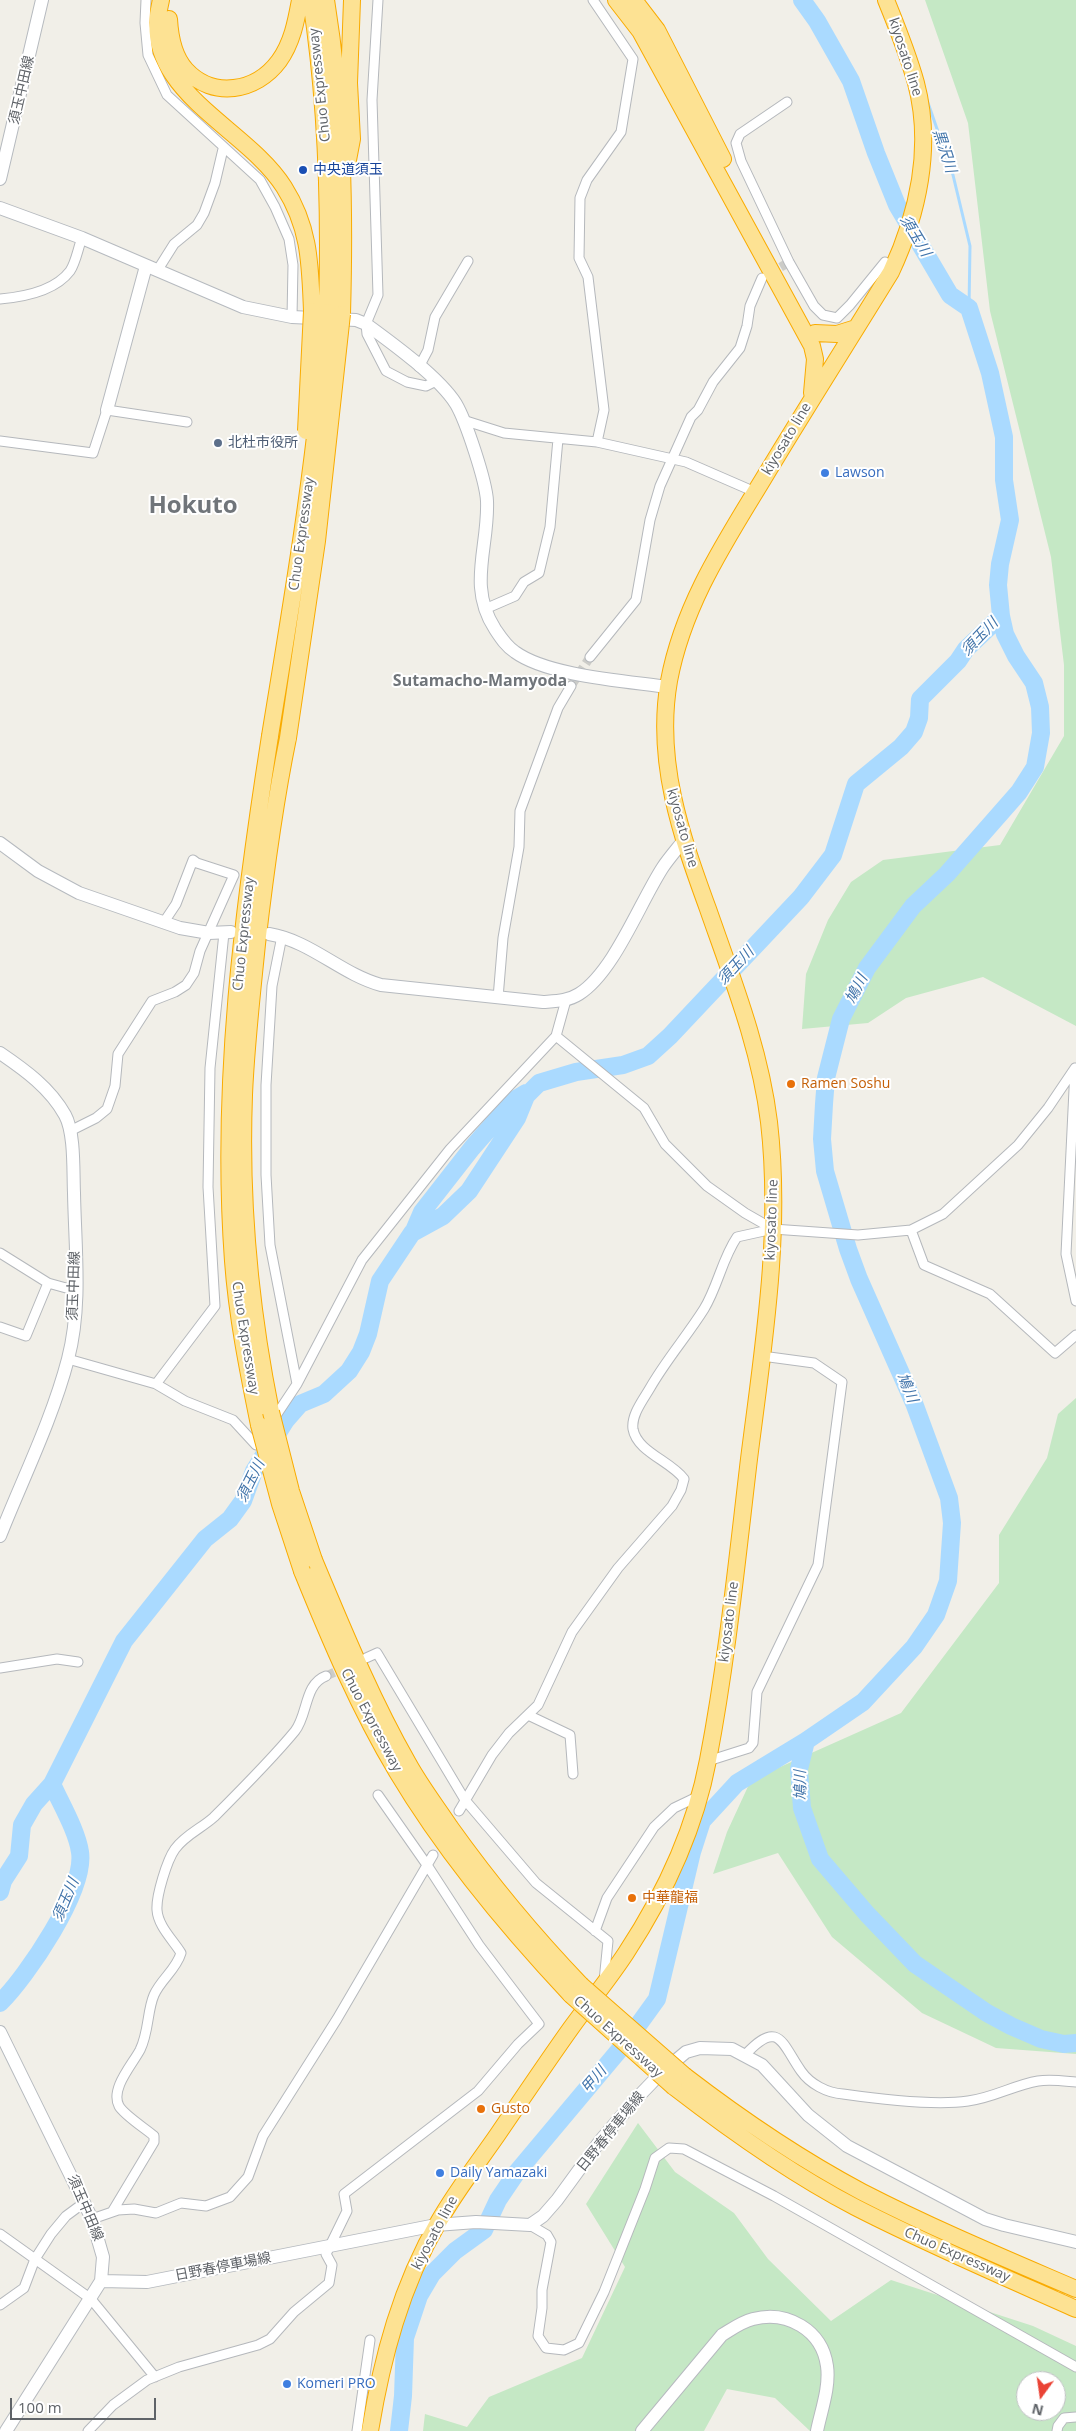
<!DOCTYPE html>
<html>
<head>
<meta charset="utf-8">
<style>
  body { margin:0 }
  #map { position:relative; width:1076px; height:2431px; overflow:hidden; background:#f1efe8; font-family:"Open Sans",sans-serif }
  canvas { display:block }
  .north { position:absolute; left:1016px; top:2371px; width:50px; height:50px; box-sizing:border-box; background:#fff; border:1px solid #bfc1c3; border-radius:50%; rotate:194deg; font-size:14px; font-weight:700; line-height:20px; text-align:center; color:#5f6368 }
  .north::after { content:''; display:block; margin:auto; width:18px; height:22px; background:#ea4335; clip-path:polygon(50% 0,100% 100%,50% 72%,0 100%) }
  .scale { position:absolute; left:10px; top:2398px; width:146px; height:22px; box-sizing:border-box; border:2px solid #5f6368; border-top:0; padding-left:6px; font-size:15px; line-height:18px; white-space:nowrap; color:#5f6368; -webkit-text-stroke:4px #fff; paint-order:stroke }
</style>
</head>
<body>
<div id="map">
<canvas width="1076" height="2431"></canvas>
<div class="north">N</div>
<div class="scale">100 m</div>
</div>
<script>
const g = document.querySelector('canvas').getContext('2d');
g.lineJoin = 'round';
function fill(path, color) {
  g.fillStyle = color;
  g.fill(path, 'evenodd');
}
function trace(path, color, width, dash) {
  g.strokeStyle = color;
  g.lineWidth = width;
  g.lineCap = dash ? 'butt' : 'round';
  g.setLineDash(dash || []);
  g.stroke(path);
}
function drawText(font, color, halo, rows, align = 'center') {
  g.font = font + ' "Open Sans","Noto Sans JP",sans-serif';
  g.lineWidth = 4;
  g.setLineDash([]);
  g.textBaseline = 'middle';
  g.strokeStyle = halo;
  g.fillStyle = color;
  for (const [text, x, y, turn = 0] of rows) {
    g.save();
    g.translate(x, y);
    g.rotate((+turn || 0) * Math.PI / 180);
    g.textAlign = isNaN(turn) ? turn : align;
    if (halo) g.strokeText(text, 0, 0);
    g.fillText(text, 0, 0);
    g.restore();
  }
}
const green = new Path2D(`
  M925 0H1076V1026L983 977 906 998 868 1023 802 1029 806 974 828 920 851 882 883 860 1000 845 1064 736V665L1051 557 990 311 968 123Z
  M1076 1398V2054L996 2048 922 2013 832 1937 778 1853 713 1874 727 1832 751 1780 901 1713 999 1583V1535L1047 1458 1058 1414Z
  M638 2123 675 2172 734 2213 768 2259 831 2321 891 2280 1033 2326 1076 2346V2431H810L775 2398 727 2389 704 2431H423L425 2414 467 2427 489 2397 582 2358 625 2267 586 2204ZM1026 2381H1056V2411H1026Z`);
const stream = new Path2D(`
  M927 100 953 175 970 246 969 308`);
const river = new Path2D(`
  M413 1233 422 1212 472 1148 514 1100 526 1093
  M806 1741 799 1769 802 1808 820 1859 867 1914 915 1964 987 2013 1011 2026 1041 2039 1064 2044 1076 2043
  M0 1892 3 1881 19 1856 22 1825 34 1804 52 1784 124 1641 205 1539 230 1519 243 1501 254 1471 286 1420 300 1404 324 1394 349 1371 361 1352 368 1334 380 1281 412 1233 443 1216 469 1191 517 1118 526 1096 539 1083 576 1072 623 1065 648 1056 670 1036 801 897 833 855 856 784 901 747 914 732 919 718 920 699 958 661 966 649 1001 616
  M0 2003C27 1976 86 1890 80 1852 77 1831 61 1804 52 1784
  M399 2431 403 2396 405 2338 419 2296 432 2274 455 2251 484 2230 498 2200 517 2172 626 2042 657 1999 692 1852 702 1821 737 1783 806 1741 863 1702 914 1647 936 1615 948 1581 952 1523 949 1498 914 1403 859 1279 848 1249 825 1171 822 1139 824 1104 826 1078 841 1019 867 968 913 906 947 874 1019 792 1035 767 1041 733 1040 707 1034 683 1016 656 1005 634 1001 616 998 585 1000 564 1010 520 1004 480V437L990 373 969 308 950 295 897 205 876 153 851 81 817 21 802 0`);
const streetTunnel = new Path2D(`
  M769 274 786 264
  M571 686 590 657
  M326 1676 346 1667`);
const street = new Path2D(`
  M146 0 145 23 148 55 167 95 260 180 275 207 289 239 293 265 292 317
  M378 0 372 100 378 295 366 324 367 334 386 371 407 382 426 386 436 381
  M593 0 633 59 621 132 587 180 580 198 579 258 588 277 604 410 597 442
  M787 102 740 134 736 143 741 161 789 262 814 306 823 315 837 318 850 305 885 262
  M157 271 174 244 197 225 204 213 215 183 223 149
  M0 299C23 297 55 291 70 271 76 262 78 248 82 238
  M419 367 428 350 435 317 468 261
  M463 420 504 433 597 442 686 462 755 492
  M0 441 93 453 107 410 187 422
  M485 609 515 596 524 582 539 573 550 527 558 439
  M590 657 636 600 650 520 660 486 691 417 698 410 713 382 740 348 747 326 750 306 762 278
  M282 936 272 986 266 1085V1175L270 1245 297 1384
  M498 998 503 938 519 847 520 811 558 708 571 686
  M556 1036 644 1108 665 1144 707 1186 745 1213 773 1229
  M1075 1069 1066 1254 1076 1301
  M70 1131 96 1118 107 1109 115 1086 118 1054 152 1001 175 992 186 985 194 973 200 951 234 875 197 863 193 860 176 904 164 922
  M911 1230 924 1265 990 1294 1055 1353 1076 1335
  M0 1253 48 1283 77 1291
  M0 1327 26 1336 48 1283
  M68 1359 156 1384 185 1401 233 1420 256 1445 262 1435
  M156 1384 215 1306 208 1187 210 1068 224 933
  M273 1420 297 1384 362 1260 450 1149 556 1036 566 1000
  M366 1658 377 1653 465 1800 536 1883 608 1941 604 1981
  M0 1668 57 1659 78 1662
  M528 1715 570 1735 573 1774
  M708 1761 749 1748 753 1743 757 1692 818 1565 842 1382 814 1363 762 1356
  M459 1811 492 1755 509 1733 538 1705 572 1632 618 1568 672 1506 681 1490 684 1479C671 1461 637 1452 633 1429 631 1415 643 1400 650 1388 666 1360 687 1336 704 1309 718 1286 722 1259 737 1237L773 1229 858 1235 911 1230 943 1214 1018 1145 1048 1108 1075 1068
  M595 1931 607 1898 654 1827 674 1808 699 1796
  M745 2055C779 2018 782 2044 801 2071 810 2084 827 2093 843 2094 878 2099 934 2106 968 2101 993 2098 1014 2085 1038 2081 1050 2079 1064 2081 1076 2082
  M112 2212 154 2142V2136C146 2129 124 2115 119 2106 110 2089 132 2065 140 2050 149 2032 147 2011 154 1995 161 1979 176 1970 181 1953 173 1940 158 1926 157 1910 156 1896 167 1860 175 1849 185 1835 202 1828 214 1817 240 1791 272 1759 295 1731 308 1715 304 1684 326 1676
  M92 2219 118 2210 134 2209 156 2213 181 2203 206 2206 230 2197 248 2177 263 2136 337 2019 433 1855
  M530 2225 547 2235 551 2242 542 2290V2308L538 2336 546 2348 564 2350 579 2343 604 2292 645 2189 655 2158 669 2148 684 2149 774 2196 1076 2367
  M0 2234 91 2299 155 2377
  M0 2305 24 2288 35 2259 51 2234 66 2216 85 2202
  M88 2431 113 2405 147 2380 179 2367 258 2345 270 2339 294 2312 329 2283 332 2265 326 2254 347 2211 344 2194 478 2091 518 2044 539 2024 479 1945 427 1865 378 1795
  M357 2431 370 2340
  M1057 2431 1058 2426 1064 2418 1076 2417`);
const secondary = new Path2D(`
  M0 179 42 0
  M0 208 82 238 243 307 292 317 356 320 366 324C392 343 439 377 456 404 466 421 486 481 487 501 489 547 467 586 495 629 501 638 506 646 515 652 548 676 626 681 668 687
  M107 410 146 266
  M0 843 38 871 79 893 180 928 209 933 231 932
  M269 934C311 941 341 974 381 985L543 1002C556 1001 568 1001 579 994 614 972 640 902 663 867 669 858 677 849 684 840
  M0 1053C25 1070 50 1088 65 1115 75 1133 73 1172 74 1193 75 1248 82 1306 68 1359 52 1420 23 1478 0 1536
  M0 2032 92 2219 103 2257 101 2281 6 2431
  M101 2281 147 2282 436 2225 476 2222 530 2225 543 2216 557 2200 600 2141 636 2099 662 2072 686 2052 700 2048 732 2049 762 2065 808 2115 847 2146 985 2219 1004 2225 1076 2242
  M642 2431 722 2335C732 2329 741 2322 753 2319 787 2310 822 2330 827 2366 830 2387 821 2411 817 2431`);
const highway = new Path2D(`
  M161 0C136 90 245 125 284 187 310 228 310 264 312 311
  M311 0C327 104 330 208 327 312
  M326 0C343 104 345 209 342 314
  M616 0 640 31 812 346 815 359 812 393
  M634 0 657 30 723 159
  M169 19C170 37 173 56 186 70 213 99 256 92 279 61 292 43 296 22 300 0
  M348 160 352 139 349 83 352 0
  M815 333 837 334 856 328
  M271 1412C250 1308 240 1201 244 1095 246 1045 252 994 257 944 265 875 274 806 288 738
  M259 1425C248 1371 237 1316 233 1261 220 1086 243 909 270 736
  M314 1560C343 1629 371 1698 408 1763 420 1785 436 1806 450 1827 490 1883 533 1935 581 1985
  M302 1571C330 1640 359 1708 397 1772 446 1854 506 1926 571 1995
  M685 2076C741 2119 800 2159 862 2192 932 2228 1004 2258 1076 2289
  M674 2087C731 2131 791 2174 855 2207 927 2244 1002 2276 1076 2309
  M370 2431C382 2358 401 2286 439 2221 456 2191 478 2163 498 2134 522 2099 546 2063 571 2028 589 2003 609 1979 626 1953 664 1895 695 1829 708 1760 727 1661 737 1560 749 1459 763 1348 782 1234 769 1122 760 1048 732 978 708 909 681 835 655 761 669 681 683 606 723 545 762 481 804 411 848 342 891 272 918 214 933 147 916 83 908 54 897 27 886 0`);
const highwayBridge = new Path2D(`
  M306 431 312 311
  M270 736C293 595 317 455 327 312
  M288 738 317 541 342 314
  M271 1412 291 1491 314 1560
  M259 1425 280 1504 302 1571
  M581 1985 685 2076
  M571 1995 674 2087`);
const markers = [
  [303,170,5,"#1a4fb4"],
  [218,443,5,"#5c6f8a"],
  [825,473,5,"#3f7fe0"],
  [791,1084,5,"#e8710a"],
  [632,1898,5,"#e8710a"],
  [481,2109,5,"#e8710a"],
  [440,2173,5,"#3f7fe0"],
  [287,2384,5,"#3f7fe0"]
];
const streetNames = [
  ["kiyosato line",905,57,72],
  ["Chuo Expressway",320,85,-96],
  ["須玉中田線",22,90,-77],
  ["kiyosato line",787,439,-59],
  ["Chuo Expressway",302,534,-82],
  ["kiyosato line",682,828,74],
  ["Chuo Expressway",244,934,-84],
  ["kiyosato line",772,1220,-88],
  ["須玉中田線",74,1286,-88],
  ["Chuo Expressway",245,1338,81],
  ["kiyosato line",729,1622,-83],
  ["Chuo Expressway",371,1720,62],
  ["Chuo Expressway",618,2037,42],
  ["日野春停車場線",611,2132,-51],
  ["須玉中田線",85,2208,67],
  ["kiyosato line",435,2233,-62],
  ["Chuo Expressway",957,2255,24],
  ["日野春停車場線",223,2267,-11]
];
const transitNames = [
  ["中央道須玉",313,170]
];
const serviceNames = [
  ["北杜市役所",228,443]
];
const shopNames = [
  ["Lawson",835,473],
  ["Daily Yamazaki",450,2173],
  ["Komeri PRO",297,2384]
];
const foodNames = [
  ["Ramen Soshu",801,1084],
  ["中華龍福",642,1898],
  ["Gusto",491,2109]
];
const waterNames = [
  ["黒沢川",944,151,72],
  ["須玉川",915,236,59],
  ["須玉川",980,637,-46],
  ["須玉川",736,966,-47],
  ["鳩川",857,989,-63],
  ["鳩川",907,1388,67],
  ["須玉川",251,1481,-64],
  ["鳩川",801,1785,-91],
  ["須玉川",66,1900,-67],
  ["甲川",594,2080,-50]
];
const quarterNames = [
  ["Sutamacho-Mamyoda",480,681]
];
const townNames = [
  ["Hokuto",193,506]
];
fill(green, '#c5e8c5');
trace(stream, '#aadaff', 3);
trace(river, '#aadaff', 18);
trace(streetTunnel, '#ccccc8', 9, [9, 4.5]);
trace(street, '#b5b8bc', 11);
trace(secondary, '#b6babf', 14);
trace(highway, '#f9ab00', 18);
trace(street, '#fff', 9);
trace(secondary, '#fff', 12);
trace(highway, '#fde293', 16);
trace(highwayBridge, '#f9ab00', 18, []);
trace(highwayBridge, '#fde293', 16);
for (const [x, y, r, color] of markers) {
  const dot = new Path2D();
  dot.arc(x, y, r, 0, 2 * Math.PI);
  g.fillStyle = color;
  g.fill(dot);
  trace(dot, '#fff', 2);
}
drawText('14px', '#5f6368', '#fff', streetNames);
drawText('14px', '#164399', '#fff', transitNames, 'left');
drawText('14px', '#4e5e75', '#fff', serviceNames, 'left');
drawText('14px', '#366cbe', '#fff', shopNames, 'left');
drawText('14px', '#c56008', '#fff', foodNames, 'left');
drawText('italic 15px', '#4174aa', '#fff', waterNames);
drawText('bold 16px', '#70757a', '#fff', quarterNames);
drawText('bold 24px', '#70757a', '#fff', townNames);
</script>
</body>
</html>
